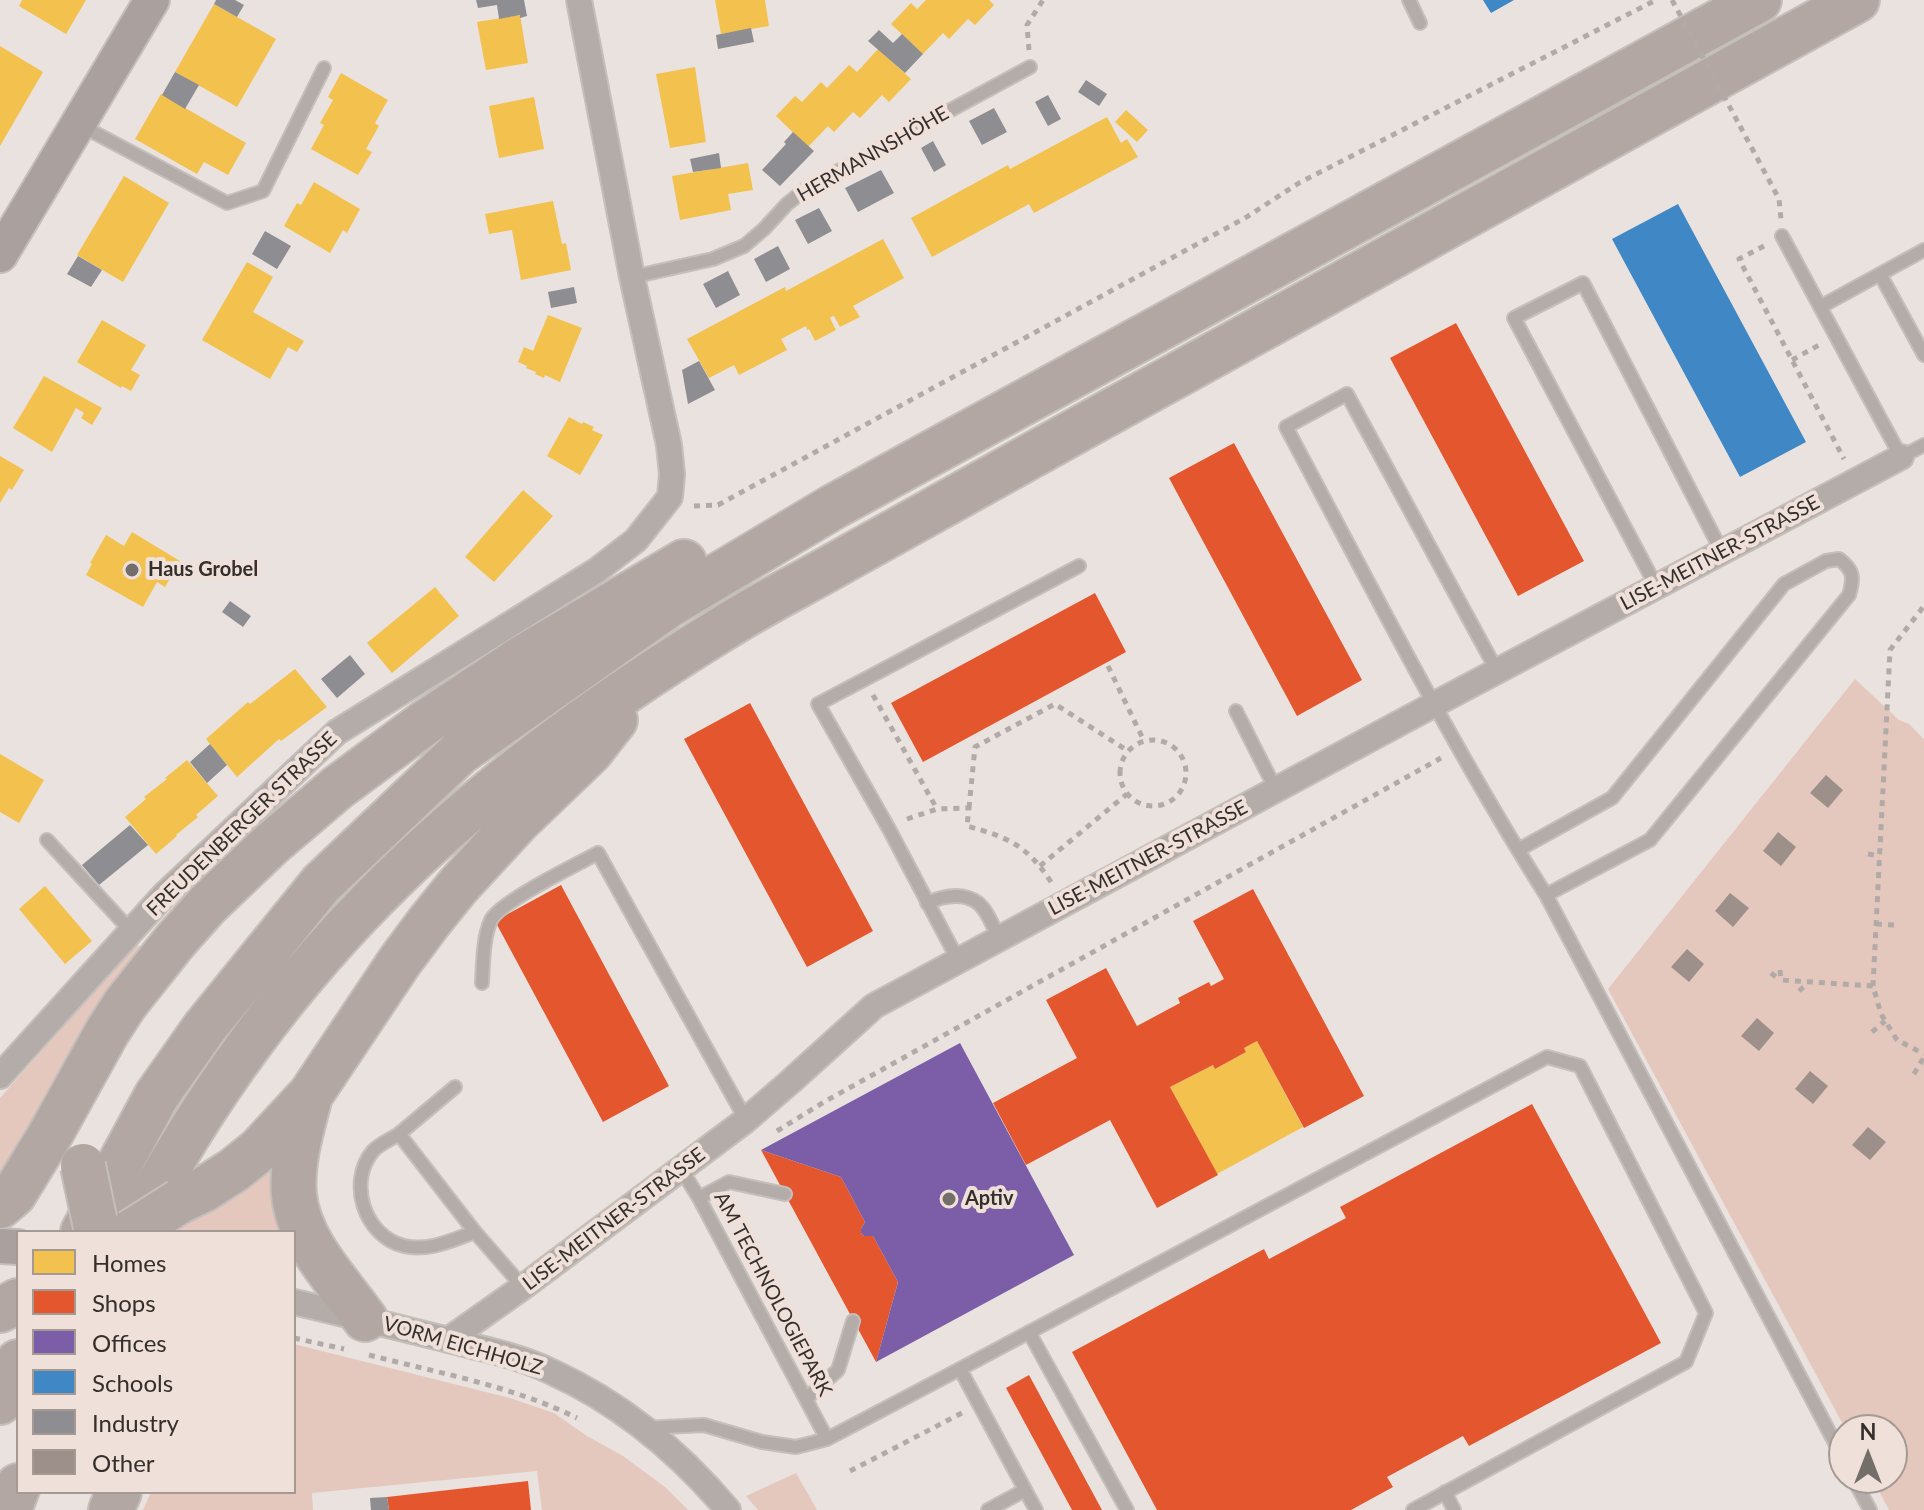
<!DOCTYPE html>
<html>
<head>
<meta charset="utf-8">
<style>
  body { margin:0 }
  #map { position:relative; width:1924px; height:1510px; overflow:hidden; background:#eae2df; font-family:Lato,sans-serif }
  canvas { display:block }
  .legend { position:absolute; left:16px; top:1230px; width:280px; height:264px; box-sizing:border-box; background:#efe0da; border:2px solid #a59994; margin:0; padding:10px 14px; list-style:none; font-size:24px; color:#352f2c }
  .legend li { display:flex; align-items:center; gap:16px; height:40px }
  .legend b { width:40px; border:2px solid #a59994 }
  .north { position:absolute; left:1828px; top:1414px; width:80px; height:80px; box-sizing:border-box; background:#efe0da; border:2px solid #a59994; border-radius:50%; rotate:0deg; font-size:22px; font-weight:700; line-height:32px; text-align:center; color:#352f2c }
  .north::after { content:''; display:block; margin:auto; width:28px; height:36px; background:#746e6b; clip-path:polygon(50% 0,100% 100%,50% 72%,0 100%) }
</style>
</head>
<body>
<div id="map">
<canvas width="1924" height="1510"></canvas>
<ul class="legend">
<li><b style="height:22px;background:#f2c14e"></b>Homes</li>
<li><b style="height:22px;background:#e4572e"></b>Shops</li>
<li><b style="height:22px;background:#7b5ea7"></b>Offices</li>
<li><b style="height:22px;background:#3f88c5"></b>Schools</li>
<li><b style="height:22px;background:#8d8d92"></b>Industry</li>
<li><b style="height:22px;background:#9d908a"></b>Other</li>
</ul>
<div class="north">N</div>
</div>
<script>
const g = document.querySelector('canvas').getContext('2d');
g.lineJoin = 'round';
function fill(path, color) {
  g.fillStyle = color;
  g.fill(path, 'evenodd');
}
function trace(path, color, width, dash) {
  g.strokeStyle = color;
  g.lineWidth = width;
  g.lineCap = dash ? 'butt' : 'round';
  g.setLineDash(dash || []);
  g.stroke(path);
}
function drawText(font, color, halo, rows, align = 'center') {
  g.font = font + ' Lato,sans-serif';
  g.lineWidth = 8;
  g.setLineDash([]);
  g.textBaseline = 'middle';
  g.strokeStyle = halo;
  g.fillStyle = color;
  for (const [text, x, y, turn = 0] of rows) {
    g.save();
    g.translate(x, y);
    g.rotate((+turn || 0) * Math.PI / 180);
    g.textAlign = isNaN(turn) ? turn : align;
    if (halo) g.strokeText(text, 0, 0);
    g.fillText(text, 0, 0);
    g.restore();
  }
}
const green = new Path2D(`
  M1855 679 1899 720 1909 724 1924 739V1510H1889L1872 1478H1892V1430H1846L1608 989Z
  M136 945 148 949 0 1187V1098Z
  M283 1148 291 1232H166Z
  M294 1344 510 1398 554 1413 587 1436 623 1456 665 1487 688 1510H542L537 1471 312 1493 313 1510H143L151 1492H294Z
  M796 1473 817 1510H758L746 1496Z`);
const homes = new Path2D(`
  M22 0H86L66 34 19 6Z
  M715 0H765L769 26 721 34Z
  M926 0H989L994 5 975 25 968 19 949 39 943 33 923 54 891 24 911 3 917 9Z
  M214 4 276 39 237 107 175 72Z
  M520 15 528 63 486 70 477 22Z
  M0 46 43 72 0 146Z
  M878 49 911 79 889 102 882 95 860 118 853 112 834 132 828 126 808 147 776 116 795 96 802 102 821 82 827 88 849 65 857 72Z
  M695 67 706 142 670 148 656 74Z
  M341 73 388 100 375 123 379 126 366 149 372 152 358 175 311 149 324 125 320 123 333 100 328 97Z
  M161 94 246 143 228 175 204 162 197 174 135 139Z
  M534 97 544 149 499 158 489 106Z
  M1126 110 1148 130 1137 142 1115 122Z
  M1107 117 1121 143 1127 139 1138 157 1034 213 1029 204 932 257 911 218 1008 165 1010 169Z
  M748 163 753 190 728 194 731 210 680 220 672 176Z
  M124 176 169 203 123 282 77 255Z
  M314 182 360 209 347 233 343 230 330 253 284 226 297 203 301 205Z
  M553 201 562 244 566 243 571 270 521 280 512 230 489 234 485 214Z
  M883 239 904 278 853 306 860 317 840 327 834 316 831 317 830 318 836 330 815 341 809 329 807 330 806 326 781 339 787 350 739 375 734 365 709 378 687 339 785 287 786 291Z
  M247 262 273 277 253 312 304 341 297 352 288 347 270 379 202 340Z
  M548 315 582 328 560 382 545 375 544 378 535 374 536 372 526 368 527 366 518 362 524 347 533 351Z
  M102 320 146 345 131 370 140 375 131 391 122 386 121 388 77 362Z
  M44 376 102 408 92 425 81 418 84 413 76 408 52 452 13 428Z
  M569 417 582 424 583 422 594 427 592 430 603 435 580 475 547 456Z
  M0 456 24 470 12 490 9 488 0 503Z
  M523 490 553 516 494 582 465 557Z
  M132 532 180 561 165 587 157 582 143 607 86 575 92 564 90 563 106 535 124 546Z
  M435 587 459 616 392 673 367 643Z
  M295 669 327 707 281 741 279 739 237 777 206 739 248 702 250 704Z
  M0 754 44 780 19 823 0 812Z
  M187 760 218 796 196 815 198 817 176 835 177 836 156 854 125 817 146 799 144 797 167 779 165 778Z
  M45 886 92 941 65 964 19 909Z
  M1257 1041 1303 1127 1217 1174 1170 1087 1213 1065 1215 1069 1246 1052 1244 1048Z`);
const shops = new Path2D(`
  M1456 323 1584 561 1518 596 1390 358Z
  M1234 443 1362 680 1297 716 1169 478Z
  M1095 593 1126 652 923 762 891 703Z
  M750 703 873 931 807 967 684 739Z
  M561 885 669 1086 603 1122 495 921Z
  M1253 889 1364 1096 1304 1128 1257 1041 1244 1048 1246 1052 1215 1069 1213 1065 1170 1087 1218 1175 1157 1208 1110 1120 1026 1165 993 1103 1077 1058 1046 1000 1106 968 1137 1026 1180 1003 1178 998 1209 982 1211 986 1224 979 1193 921Z
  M1532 1104 1661 1343 1469 1446 1463 1436 1387 1477 1393 1487 1351 1510H1157L1072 1352 1264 1249 1269 1259 1346 1218 1340 1207Z
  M761 1150 841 1177 865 1222 861 1229V1233L864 1236H873L898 1282 876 1362Z
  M1029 1375 1102 1510H1072L1006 1388Z
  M528 1481 531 1510H389L387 1497Z`);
const offices = new Path2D(`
  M960 1043 1074 1255 876 1362 898 1282 873 1236H864L861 1233V1229L865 1222 841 1177 761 1150Z`);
const schools = new Path2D(`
  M1483 0H1514L1491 13Z
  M1678 204 1806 442 1740 477 1612 239Z`);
const industry = new Path2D(`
  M216 0H235L244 5 237 17 214 4Z
  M476 0H524L527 16 520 18V15L499 19 497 5 478 8Z
  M751 28 754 42 718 49 716 35Z
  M879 30 893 43 902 34 923 54 905 73 868 41Z
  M175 72 199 85 185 109 162 95Z
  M1086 80 1107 94 1099 106 1078 92Z
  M1048 95 1061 119 1048 126 1035 102Z
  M994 108 1007 132 982 145 969 121Z
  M793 132 814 151 780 186 762 170 786 144 784 142Z
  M933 141 946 165 934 172 921 148Z
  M719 153 721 168 693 172 690 159Z
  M881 170 894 193 858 212 845 188Z
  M819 208 832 231 808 244 795 220Z
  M265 231 291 246 277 269 252 254Z
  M778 246 790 269 766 282 754 259Z
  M78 256 102 270 91 287 67 274Z
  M728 271 740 295 716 308 703 284Z
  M574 287 577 303 551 308 548 292Z
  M699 361 715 390 688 404 682 370Z
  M230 601 251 616 243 627 222 612Z
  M350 655 365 674 337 698 321 679Z
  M210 744 227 765 207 783 190 762Z
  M130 825 148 845 99 885 82 865Z
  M387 1497 389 1510H371L370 1498Z`);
const building = new Path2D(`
  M1826 775 1843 790 1828 808 1810 793Z
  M1778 832 1796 847 1781 866 1763 851Z
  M1730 893 1749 908 1733 927 1715 911Z
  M1687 949 1704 964 1689 982 1671 967Z
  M1757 1018 1774 1033 1759 1051 1741 1036Z
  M1810 1071 1828 1086 1813 1104 1795 1089Z
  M1868 1127 1886 1142 1870 1160 1852 1145Z`);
const path = new Path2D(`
  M1029 50 1027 25 1043 0
  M1740 126 1779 199 1781 219
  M1764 246 1739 259 1844 459
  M1792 360 1819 345
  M694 506 718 505 1245 218 1299 183 1656 0
  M1108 666 1144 741
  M873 695 937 809
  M1120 773a33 33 0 1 1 66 0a33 33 0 1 1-66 0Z
  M969 808 975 747 1055 704 1128 751
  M907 819 937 809 969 808 967 826C1007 837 1027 845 1051 882
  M1868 854 1880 856
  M1040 866 1127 794
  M1876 924 1895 925
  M1780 970 1781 980 1873 986 1881 1014 1897 1040 1924 1054
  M1771 973 1780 980
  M1873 986 1890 650 1924 606
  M1799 991 1808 983
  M1872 1032 1885 1021
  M1914 1074 1924 1057
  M777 1131 824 1102 1441 758
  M294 1338 344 1349
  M369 1355C439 1373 512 1386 577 1418
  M850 1471 962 1413`);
const lane = new Path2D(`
  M1409 0 1420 23
  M80 125 227 203 263 191 324 68
  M1782 236 1901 457 1924 445
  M1880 274 1924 355
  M632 277 713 259 744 246 764 229 787 204 807 188 1030 67
  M1820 307 1924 250
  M1656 586 1514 318 1583 283 1722 552
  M1497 671 1347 394 1286 427C1370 584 1451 745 1546 895L1844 1460
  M1236 711 1276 790
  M47 840 131 931
  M1518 850 1612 798 1784 584 1826 561 1839 559C1854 570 1854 578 1849 595L1650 840 1546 895
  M927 903C943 896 963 892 978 903 988 911 993 927 999 938
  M958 960 889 829 818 704 1079 566
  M482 983C483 965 483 937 491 920 501 901 576 865 598 853L746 1120
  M399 1134 455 1087
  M681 1169 699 1198 827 1439
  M699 1198 729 1182 785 1194
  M475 1232C452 1240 429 1252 404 1246 364 1236 347 1182 373 1151 379 1144 391 1139 399 1134L475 1232 523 1287
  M1029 1332 1127 1510
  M960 1369 1547 1057 1580 1066 1706 1313 1686 1362 1413 1510
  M806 1399 838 1370 853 1321
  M645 1428 704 1425 762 1442 796 1447 827 1439 960 1369 1036 1510
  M1853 1478 1870 1510
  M1445 1492 1454 1510
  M988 1510 1025 1490`);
const street = new Path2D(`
  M0 1076 164 895 337 732 596 571 636 540 670 497 672 474 669 445 632 277 579 0
  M294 1302C345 1314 396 1327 448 1340 483 1349 519 1356 552 1372 620 1403 680 1453 728 1510
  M448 1340 523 1287 746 1120 790 1082 874 1006 1435 704 1901 457`);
const secondary = new Path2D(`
  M0 255 152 0
  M0 1246 18 1247`);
const highway = new Path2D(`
  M310 1096C302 1127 291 1162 294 1195 299 1243 338 1281 365 1319
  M180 1201 203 1190 234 1170 259 1150 311 1094 400 961 429 922 458 886 518 821 590 752 615 720
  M0 1206 14 1194 50 1135 107 1032 125 1004 175 941 207 905 270 845 337 788 426 722 519 660 684 562
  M83 1232 157 1095 205 1027 321 884 459 753 669 605 833 507 1759 0
  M133 1232C201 1101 289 980 395 877 492 782 606 700 722 629 761 604 804 583 844 560 926 515 1008 469 1090 423 1345 280 1601 140 1857 0
  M0 1310 18 1301
  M0 1402 18 1362
  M9 1510 18 1486
  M111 1510 119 1492`);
const pathBridge = new Path2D(`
  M1672 0 1740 126`);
const highwayBridge = new Path2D(`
  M83 1166 97 1232
  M131 1232 180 1201`);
const markers = [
  [132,570,8,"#746e6b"],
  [949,1199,8,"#746e6b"]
];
const streetNames = [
  ["HERMANNSHÖHE",873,154,-30],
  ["LISE-MEITNER-STRASSE",1720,553,-28],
  ["FREUDENBERGER STRASSE",242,824,-44],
  ["LISE-MEITNER-STRASSE",1148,858,-28],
  ["LISE-MEITNER-STRASSE",614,1219,-37],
  ["AM TECHNOLOGIEPARK",773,1294,62],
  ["VORM EICHHOLZ",463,1346,16]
];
const poiNames = [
  ["Haus Grobel",148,570],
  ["Aptiv",965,1199]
];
fill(green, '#e5c8bd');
fill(homes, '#f2c14e');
fill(shops, '#e4572e');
fill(offices, '#7b5ea7');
fill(schools, '#3f88c5');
fill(industry, '#8d8d92');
fill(building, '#9d908a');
trace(lane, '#c5bfbc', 16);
trace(street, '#c5bfbc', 28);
trace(secondary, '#c5bfbc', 38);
trace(highway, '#c5bfbc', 48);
trace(path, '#b1aaa7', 5, [6, 6]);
trace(lane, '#b4aca8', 12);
trace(street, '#b4aca8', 24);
trace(secondary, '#aaa09d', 34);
trace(highway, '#b3a7a4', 44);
trace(highwayBridge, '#c5bfbc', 48, []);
trace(pathBridge, '#b1aaa7', 5, [6, 6]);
trace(highwayBridge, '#b3a7a4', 44);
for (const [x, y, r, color] of markers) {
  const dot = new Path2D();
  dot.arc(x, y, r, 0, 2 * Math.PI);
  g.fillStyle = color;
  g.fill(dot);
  trace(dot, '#efe0da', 3);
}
drawText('20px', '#352f2c', '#efe0da', streetNames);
drawText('bold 20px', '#352f2c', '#efe0da', poiNames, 'left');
</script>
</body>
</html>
